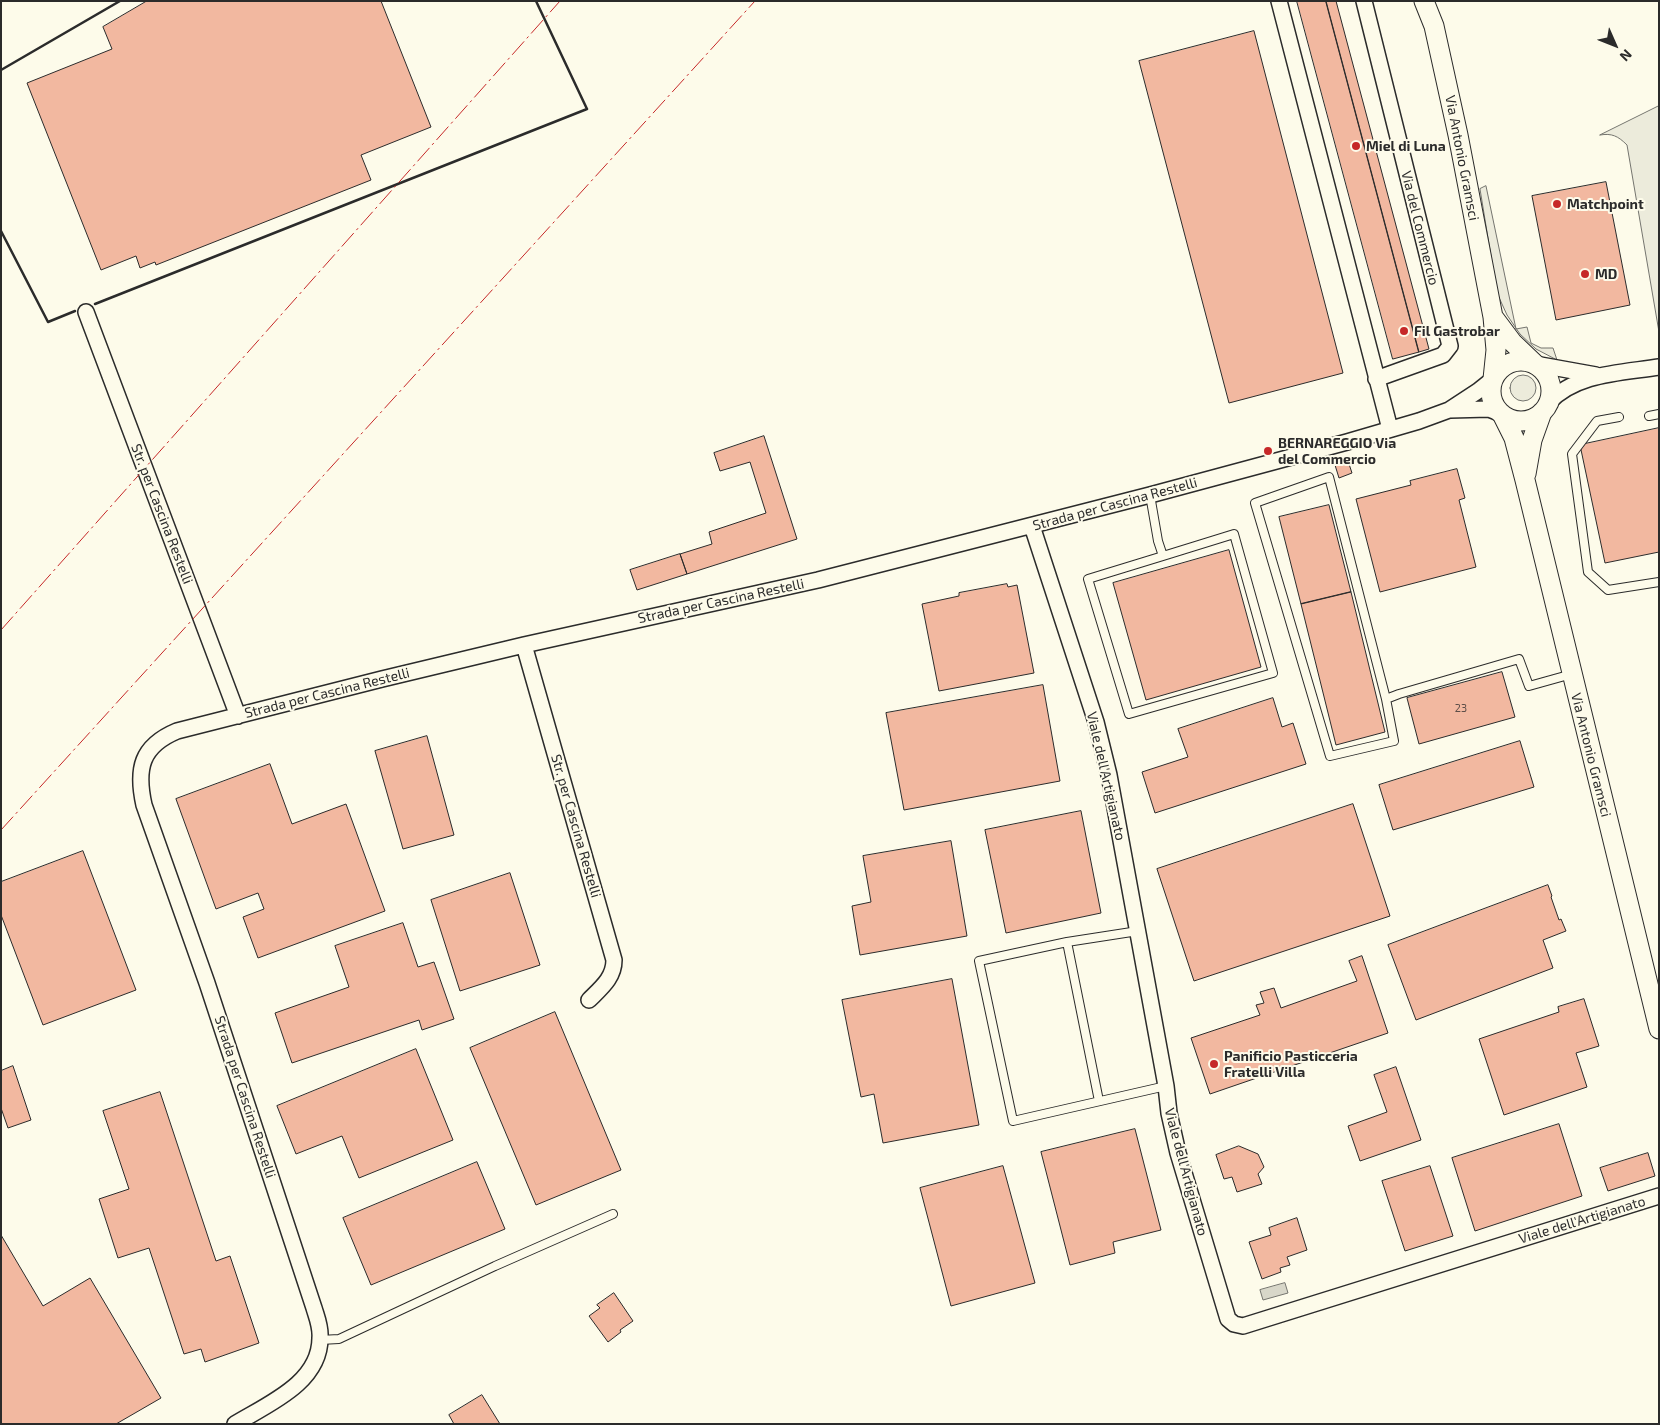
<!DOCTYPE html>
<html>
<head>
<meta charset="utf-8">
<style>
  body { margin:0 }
  #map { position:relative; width:1660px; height:1425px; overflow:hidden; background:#fdfbea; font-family:"Exo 2",sans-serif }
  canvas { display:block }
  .frame { position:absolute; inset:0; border:2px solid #2b2b2b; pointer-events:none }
  .north { position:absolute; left:1590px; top:20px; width:50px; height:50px; -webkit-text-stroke:4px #fdfbea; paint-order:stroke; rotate:134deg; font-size:14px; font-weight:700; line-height:20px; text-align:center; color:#2b2b2b }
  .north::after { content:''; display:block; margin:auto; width:18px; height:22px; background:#2b2b2b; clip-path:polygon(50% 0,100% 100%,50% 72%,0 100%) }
</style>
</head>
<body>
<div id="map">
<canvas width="1660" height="1425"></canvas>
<div class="frame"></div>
<div class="north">N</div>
</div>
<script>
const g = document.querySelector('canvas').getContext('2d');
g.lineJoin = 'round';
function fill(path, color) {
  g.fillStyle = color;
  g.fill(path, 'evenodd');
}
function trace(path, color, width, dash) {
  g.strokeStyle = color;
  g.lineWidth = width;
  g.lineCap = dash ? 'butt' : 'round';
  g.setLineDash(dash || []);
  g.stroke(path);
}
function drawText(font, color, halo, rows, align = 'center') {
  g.font = font + ' "Exo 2",sans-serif';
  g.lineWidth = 4;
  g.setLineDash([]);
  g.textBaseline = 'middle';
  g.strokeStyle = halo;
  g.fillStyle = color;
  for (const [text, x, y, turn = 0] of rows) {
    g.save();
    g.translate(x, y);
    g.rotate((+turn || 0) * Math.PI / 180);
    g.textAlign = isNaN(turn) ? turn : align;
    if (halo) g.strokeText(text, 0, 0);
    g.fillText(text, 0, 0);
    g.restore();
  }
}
const green = new Path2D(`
  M1659 106V332L1627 145C1618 136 1612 133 1600 135Z
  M1486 186 1516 329 1527 327 1531 343 1541 348H1553L1557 360 1536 349 1520 334 1507 315 1497 293 1480 189Z
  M1510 388a13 13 0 1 1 26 0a13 13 0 1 1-26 0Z`);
const water = new Path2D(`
  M1285 1283 1288 1293 1263 1300 1260 1290Z`);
const building = new Path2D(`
  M147 1H381L431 127 361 155 371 180 156 265 155 262 140 268 136 256 101 270 27 83 112 49 103 27Z
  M1297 1H1326L1419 352 1393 359Z
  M1326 1H1336L1429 349 1419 352Z
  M1254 31 1343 373 1229 403 1139 61Z
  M1606 182 1630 305 1556 320 1532 196Z
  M1659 428V552L1605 563 1580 445Z
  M764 436 797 539 687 574 680 554 712 544 709 532 766 513 750 462 720 471 714 453Z
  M1348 461 1352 473 1339 478 1335 465Z
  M1457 469 1465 498 1459 500 1476 567 1380 592 1356 499 1411 485 1410 481Z
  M1329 505 1351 592 1301 604 1279 517Z
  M1229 550 1261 667 1146 700 1113 583Z
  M680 554 687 574 637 590 630 570Z
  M1007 584 1008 587 1017 585 1034 673 939 691 922 604 959 596V593Z
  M1351 592 1385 732 1336 745 1301 604Z
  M1502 672 1515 717 1419 744 1407 698Z
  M1043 685 1060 781 904 810 886 713Z
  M1273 698 1282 727 1293 723 1306 764 1155 813 1142 772 1188 757 1178 729Z
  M427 736 454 835 403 849 375 751Z
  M1520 741 1534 787 1393 830 1379 785Z
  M270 764 292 824 346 804 385 911 258 958 243 917 264 909 258 893 216 909 176 799Z
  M1353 804 1390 916 1194 981 1157 869Z
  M1081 811 1101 913 1006 933 985 830Z
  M951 841 967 936 860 955 852 906 871 902 863 856Z
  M83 851 136 990 43 1025 1 915V882Z
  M510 873 540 965 460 991 431 900Z
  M1548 885 1552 896 1551 897 1559 920 1561 919 1566 931 1543 940 1553 968 1416 1020 1388 945Z
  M403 923 418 967 434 962 454 1019 422 1030 419 1020 292 1063 275 1013 349 987 335 946Z
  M1362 956 1388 1033 1210 1094 1191 1038 1260 1015 1256 1005 1264 1003 1260 992 1274 988 1281 1008 1357 981 1349 961Z
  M952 979 979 1125 883 1143 874 1094 861 1097 842 1000Z
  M1584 999 1599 1046 1576 1053 1587 1087 1504 1115 1479 1039 1559 1012 1558 1007Z
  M555 1012 621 1170 536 1205 470 1048Z
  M416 1049 453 1140 359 1178 342 1136 296 1154 277 1106Z
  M13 1066 31 1120 8 1128 1 1108V1071Z
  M1396 1067 1421 1140 1360 1161 1348 1126 1387 1112 1374 1075Z
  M160 1092 216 1261 230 1256 259 1343 205 1362 201 1349 184 1354 149 1248 118 1258 99 1199 129 1189 103 1111Z
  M1559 1124 1582 1196 1475 1231 1452 1158Z
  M1135 1129 1161 1230 1113 1242 1115 1253 1070 1265 1041 1152Z
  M1239 1146 1258 1154 1264 1167 1258 1174 1262 1184 1237 1192 1232 1177 1224 1179 1216 1155Z
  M1648 1153 1655 1176 1608 1191 1600 1168Z
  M477 1162 505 1229 371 1285 343 1218Z
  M1003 1166 1035 1283 951 1306 920 1188Z
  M1430 1166 1453 1236 1405 1251 1382 1181Z
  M1297 1218 1307 1250 1287 1257 1290 1265 1280 1268 1281 1272 1262 1279 1249 1242 1271 1235 1269 1228Z
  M1 1235 43 1306 90 1278 161 1398 116 1424H1Z
  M614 1293 633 1321 620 1330 621 1332 608 1342 589 1316 600 1308 597 1305Z
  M482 1395 500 1424H454L449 1415Z`);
const service = new Path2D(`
  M1649 416 1659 414
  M1619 417 1597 421 1572 454 1588 572 1608 590 1659 582
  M1150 495 1158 541 1163 556 1234 534 1273 673 1129 714 1088 579 1163 556
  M1386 699 1329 477 1255 503 1330 756 1394 741 1386 699 1399 694 1519 659 1529 686 1572 674
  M1138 931 1067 942 979 961 1013 1121 1166 1086
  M1067 942 1099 1101
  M320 1340 339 1339 495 1266 613 1214`);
const minor = new Path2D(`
  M1279 1 1390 429
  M1364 1 1450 346 1443 355 1376 379
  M86 312 238 716
  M1535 364 1596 375
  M1548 403C1576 373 1621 373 1659 367
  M1450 410 1489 409 1502 414
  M1032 526 1096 722 1109 775 1166 1086 1169 1113 1178 1153 1228 1319 1234 1324 1243 1326 1659 1196
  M524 645 614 960C614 978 601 988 589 1000
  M235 1424C268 1404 320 1383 320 1338 321 1327 317 1318 314 1308L207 983 144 805C136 769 141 746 177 731L382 679 524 645 818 580 1150 495 1347 442 1419 421 1449 410 1478 391 1493 379`);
const tertiary = new Path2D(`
  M1424 1 1434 26 1458 135 1493 317 1496 350 1493 379
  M1494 318 1512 342 1535 364
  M1491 391a30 30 0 1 1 60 0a30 30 0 1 1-60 0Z
  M1502 414 1514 438 1525 480 1659 1029
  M1526 474 1532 440 1542 412`);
const wall = new Path2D(`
  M1 70 120 1
  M1 231 48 322 75 311
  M95 304 587 109 536 1`);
const power = new Path2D(`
  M1 630 560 1
  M1 830 755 1`);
const markers = [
  [1356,146,5,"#c62828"],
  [1557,204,5,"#c62828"],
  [1585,274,5,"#c62828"],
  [1404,331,5,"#c62828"],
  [1268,451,5,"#c62828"],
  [1214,1064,5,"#c62828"]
];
const numberNames = [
  ["23",1461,708]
];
const poiNames = [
  ["Miel di Luna",1366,146],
  ["Matchpoint",1567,204],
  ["MD",1595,274],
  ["Fil Gastrobar",1414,331],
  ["BERNAREGGIO Via",1278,443],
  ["del Commercio",1278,459],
  ["Panificio Pasticceria",1224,1056],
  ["Fratelli Villa",1224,1072]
];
const streetNames = [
  ["Via Antonio Gramsci",1462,158,79],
  ["Via del Commercio",1420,228,76],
  ["Strada per Cascina Restelli",1115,504,-15],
  ["Str. per Cascina Restelli",162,514,69],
  ["Strada per Cascina Restelli",721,601,-12],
  ["Strada per Cascina Restelli",327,693,-14],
  ["Via Antonio Gramsci",1591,755,76],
  ["Viale dell'Artigianato",1106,776,77],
  ["Str. per Cascina Restelli",576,826,74],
  ["Strada per Cascina Restelli",245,1097,72],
  ["Viale dell'Artigianato",1186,1172,75],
  ["Viale dell'Artigianato",1582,1220,-17]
];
fill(green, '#ecebdb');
trace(green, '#74746e', 1);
fill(water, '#d8d7c9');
trace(water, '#74746e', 1);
fill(building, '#f2b8a0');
trace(building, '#2b2b2b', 1);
trace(service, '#2b2b2b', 10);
trace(minor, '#2b2b2b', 18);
trace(tertiary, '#2b2b2b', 21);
trace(service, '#fdfbea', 8);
trace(minor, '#fdfbea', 15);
trace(tertiary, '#fdfbea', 19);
trace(wall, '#2b2b2b', 2.5);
trace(power, '#c62828', 1, [18, 4, 2.5, 4]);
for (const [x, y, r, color] of markers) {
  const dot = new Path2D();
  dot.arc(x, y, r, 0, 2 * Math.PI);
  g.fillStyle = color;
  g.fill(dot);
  trace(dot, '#fdfbea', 2);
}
drawText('11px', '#5d4e48', null, numberNames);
drawText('bold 14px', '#2b2b2b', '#fdfbea', poiNames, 'left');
drawText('14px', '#2b2b2b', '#fdfbea', streetNames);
</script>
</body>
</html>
